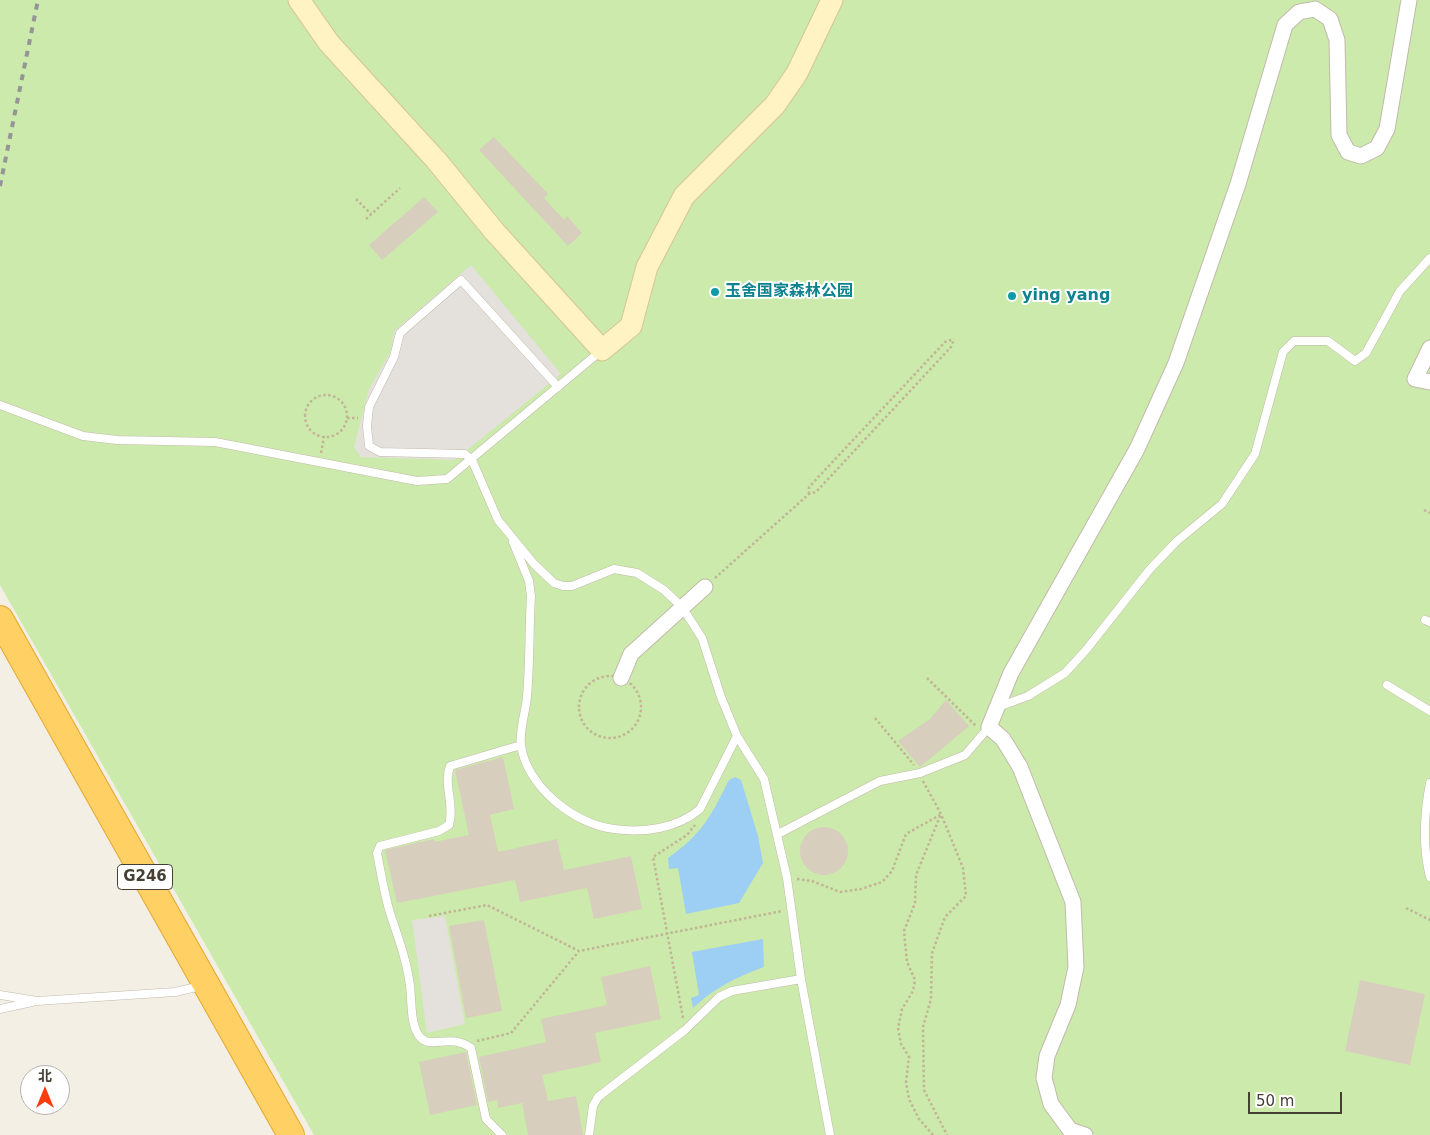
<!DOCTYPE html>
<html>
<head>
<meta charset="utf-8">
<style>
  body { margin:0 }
  #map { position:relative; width:1430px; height:1135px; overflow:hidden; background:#f3efe5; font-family:"DejaVu Sans","Noto Sans SC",sans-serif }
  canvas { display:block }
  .north { position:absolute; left:20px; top:1065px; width:50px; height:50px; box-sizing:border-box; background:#fff; border:1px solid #b5b3ae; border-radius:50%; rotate:0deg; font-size:14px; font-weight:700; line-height:20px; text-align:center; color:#464034 }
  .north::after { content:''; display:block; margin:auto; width:18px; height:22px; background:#ff3b10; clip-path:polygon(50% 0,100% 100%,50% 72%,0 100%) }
  .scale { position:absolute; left:1248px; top:1092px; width:94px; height:22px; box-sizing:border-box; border:2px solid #464034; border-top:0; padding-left:6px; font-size:15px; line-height:18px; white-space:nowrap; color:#464034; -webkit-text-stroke:4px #fff; paint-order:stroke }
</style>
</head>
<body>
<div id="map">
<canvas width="1430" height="1135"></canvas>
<div class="north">北</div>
<div class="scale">50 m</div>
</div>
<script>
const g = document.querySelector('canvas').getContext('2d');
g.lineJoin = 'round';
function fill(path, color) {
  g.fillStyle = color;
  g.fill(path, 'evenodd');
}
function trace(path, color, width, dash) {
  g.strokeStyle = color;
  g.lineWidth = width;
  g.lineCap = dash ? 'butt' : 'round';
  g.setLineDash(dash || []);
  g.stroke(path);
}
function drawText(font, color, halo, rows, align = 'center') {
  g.font = font + ' "DejaVu Sans","Noto Sans SC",sans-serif';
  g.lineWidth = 4;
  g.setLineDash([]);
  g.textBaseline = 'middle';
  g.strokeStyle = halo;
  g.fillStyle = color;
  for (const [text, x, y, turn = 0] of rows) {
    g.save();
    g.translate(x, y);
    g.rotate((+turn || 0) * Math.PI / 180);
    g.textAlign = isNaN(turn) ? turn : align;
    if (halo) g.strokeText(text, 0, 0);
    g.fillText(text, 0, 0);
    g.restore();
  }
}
const green = new Path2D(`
  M0 0H1430V1135H314L0 585Z`);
const parking = new Path2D(`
  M471 265 561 374 455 460 361 457 354 447 369 389 391 351 394 331Z
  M445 916 465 1024 427 1033 412 920Z`);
const water = new Path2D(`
  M735 777 741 780 758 836 763 863 739 903 686 914 678 868 669 869 668 858C702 834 711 816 729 780Z
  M763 939 764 967C735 978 716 987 693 1008L691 998 699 995 692 952Z`);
const building = new Path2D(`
  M494 137 548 194 544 198 564 220 567 216 582 233 568 246 479 150Z
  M424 197 438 212 382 260 369 245Z
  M946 700 969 726 920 767 898 741 930 719Z
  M503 757 514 809 490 815 498 852 557 839 564 870 631 856 642 909 594 919 587 888 520 902 515 880 397 903 385 850 434 839V842L469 835 455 770Z
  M800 851a24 24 0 1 1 48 0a24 24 0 1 1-48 0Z
  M484 920 502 1011 466 1018 449 926Z
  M650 966 661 1019 595 1033 601 1062 542 1075 548 1101 576 1096 583 1135H528L522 1103 498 1108 497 1100 488 1102 479 1057 546 1042 541 1019 607 1005 601 977Z
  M1360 980 1425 994 1410 1065 1345 1051Z
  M466 1052 477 1105 430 1115 419 1062Z`);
const path = new Path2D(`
  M356 199 371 214
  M366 219 400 188
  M305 416a21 21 0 1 1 42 0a21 21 0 1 1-42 0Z
  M347 418H358
  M321 453 324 437
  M809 494V487L945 342 954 339
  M1424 510 1430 513
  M715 578 809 494 816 492 951 347 954 339
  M579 707a31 31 0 1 1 62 0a31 31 0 1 1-62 0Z
  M927 678 976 726
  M875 718 914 765
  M923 781 941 814 963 868 966 896 945 917 932 953 931 999 923 1027 924 1090 947 1135
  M797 879 812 881 840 892 861 889 882 882 892 871 906 834 940 815
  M1406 908 1430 920
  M429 916 487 905 579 951 782 911
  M683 1018 653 857 687 835 695 825
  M477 1041 511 1033 579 951
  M933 1135 919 1119 909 1099 906 1082 909 1057 901 1044 898 1028 902 1009 913 991 915 980 907 962 904 931 915 903 916 875 941 814`);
const lane = new Path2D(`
  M558 387 461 280 400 333 394 357 369 407 367 426 369 446 380 452 465 454 472 460 498 520 534 564 554 583 563 586H572L614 569 637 573 664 590 682 607 702 638 721 697 737 736 764 779 787 878 801 979 830 1135
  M0 405 83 436 117 440 215 442 417 481 447 479 602 350
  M513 542 529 581 531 596C529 629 530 663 527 696 526 711 519 730 521 745 526 786 575 825 614 829 643 833 677 829 700 809L737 736
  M1425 620 1430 622
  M1387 685 1430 711
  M998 707 1028 696 1065 673 1086 650 1150 569 1177 541 1222 504 1255 454 1283 352 1294 341H1328L1355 361 1366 353 1400 291 1430 258
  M1430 783C1424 814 1422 845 1430 877
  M778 834 880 781 920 773 965 755 989 727
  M0 995 37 1001 175 992 201 986
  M0 1009 32 1002
  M502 1135 486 1119 471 1048C451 1033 431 1049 421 1038 410 1028 412 1001 410 986 407 961 398 937 390 913 384 893 381 873 377 853L380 846 439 831 449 825C455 805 443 785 450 766L521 745
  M589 1135 593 1106 598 1097 685 1030 719 997 732 991 801 979`);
const street = new Path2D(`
  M1430 348 1415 379 1430 382
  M621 678 631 654 705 587
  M1085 1135 1070 1130 1051 1104 1044 1078 1047 1056 1068 1005 1076 967 1073 902 1020 767 1003 739 989 727 1011 673 1137 449 1176 363 1238 184 1285 25 1299 12 1315 9 1330 19 1337 40 1339 135 1348 152 1361 156 1377 148 1387 129 1409 0`);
const secondary = new Path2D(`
  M299 0 329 43 436 160 494 231 602 350 631 326 647 267 684 196 775 105 797 73 832 0`);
const highway = new Path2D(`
  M0 619 291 1135`);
const rail = new Path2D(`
  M0 186 38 0`);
const markers = [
  [715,292,5,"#0f9aa8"],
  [1012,296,5,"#0f9aa8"]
];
const shields = [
  [145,877,55]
];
const shieldNames = [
  ["G246",145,877]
];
const cultureNames = [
  ["玉舍国家森林公园",725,292],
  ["ying yang",1022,296]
];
fill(green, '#cceaab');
fill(parking, '#e4e1dd');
fill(water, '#9dcef4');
fill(building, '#d8cebd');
trace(lane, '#c2baaa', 9);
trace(street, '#c2baaa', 17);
trace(secondary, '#d6c692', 23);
trace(highway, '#e5a72d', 28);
trace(path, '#c2b497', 2.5, [2.5, 2.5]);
trace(lane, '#fff', 8);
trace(street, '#fff', 15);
trace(secondary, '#fff2c3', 21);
trace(highway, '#ffd064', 26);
trace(rail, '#959595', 4, [6, 6]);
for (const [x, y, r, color] of markers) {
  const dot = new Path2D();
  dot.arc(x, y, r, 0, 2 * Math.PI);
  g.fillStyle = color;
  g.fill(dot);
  trace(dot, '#fff', 2);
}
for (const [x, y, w] of shields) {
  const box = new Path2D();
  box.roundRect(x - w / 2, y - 12.5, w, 25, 4);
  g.fillStyle = '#fff';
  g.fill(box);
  trace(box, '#464034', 1);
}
drawText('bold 15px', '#464034', null, shieldNames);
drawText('bold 16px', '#0d838f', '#fff', cultureNames, 'left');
</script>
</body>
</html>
